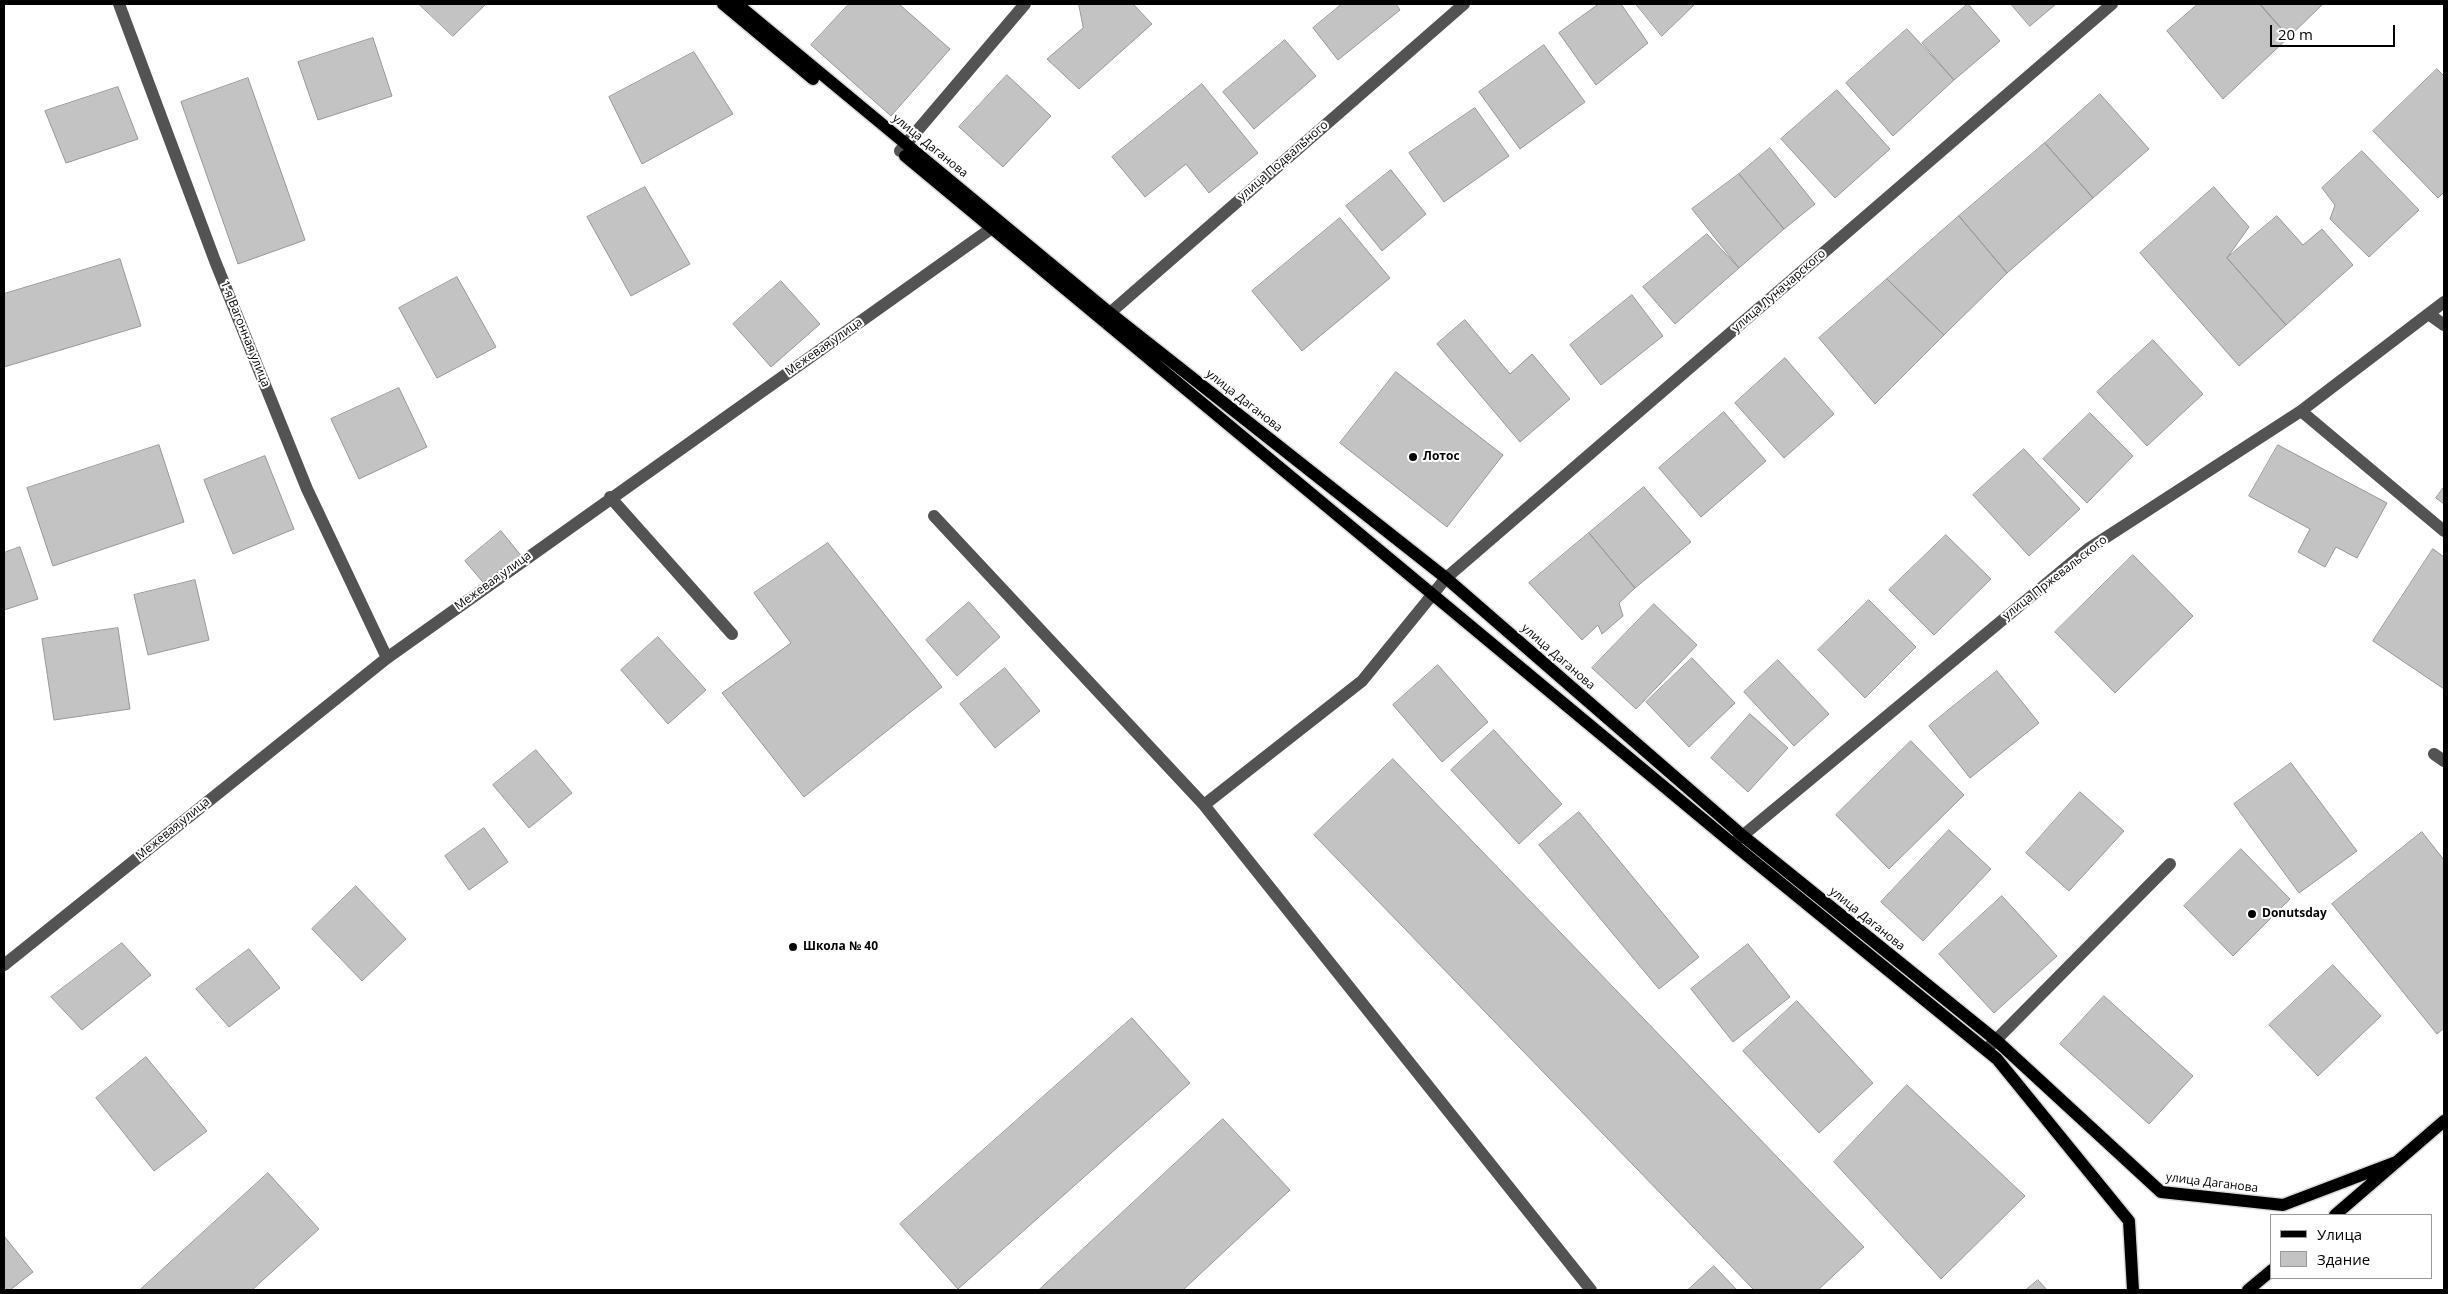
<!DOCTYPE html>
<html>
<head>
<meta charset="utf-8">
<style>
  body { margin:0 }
  #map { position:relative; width:2448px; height:1294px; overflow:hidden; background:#fff; font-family:"Open Sans",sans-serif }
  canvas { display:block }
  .frame { position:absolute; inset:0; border:5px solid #000; pointer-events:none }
  .legend { position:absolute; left:2270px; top:1214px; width:162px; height:65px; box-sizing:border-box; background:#fff; border:1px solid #999; margin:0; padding:6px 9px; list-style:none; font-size:15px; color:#000 }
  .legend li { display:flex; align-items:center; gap:10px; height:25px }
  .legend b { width:25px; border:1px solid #999 }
  .scale { position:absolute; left:2270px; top:25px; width:125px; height:22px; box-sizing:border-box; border:2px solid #000; border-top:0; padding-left:6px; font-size:15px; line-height:18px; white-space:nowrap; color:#000; -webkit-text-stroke:4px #fff; paint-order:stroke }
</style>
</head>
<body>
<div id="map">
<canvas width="2448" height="1294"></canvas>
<div class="frame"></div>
<ul class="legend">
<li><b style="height:6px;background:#000"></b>Улица</li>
<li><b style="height:14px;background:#c3c3c3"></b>Здание</li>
</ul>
<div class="scale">20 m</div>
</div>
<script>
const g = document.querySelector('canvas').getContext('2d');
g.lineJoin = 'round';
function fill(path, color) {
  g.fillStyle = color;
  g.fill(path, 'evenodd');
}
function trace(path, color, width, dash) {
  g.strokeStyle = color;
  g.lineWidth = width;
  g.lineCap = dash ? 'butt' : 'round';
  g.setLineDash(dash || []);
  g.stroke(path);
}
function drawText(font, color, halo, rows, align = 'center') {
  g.font = font + ' "Open Sans",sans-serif';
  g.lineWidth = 4;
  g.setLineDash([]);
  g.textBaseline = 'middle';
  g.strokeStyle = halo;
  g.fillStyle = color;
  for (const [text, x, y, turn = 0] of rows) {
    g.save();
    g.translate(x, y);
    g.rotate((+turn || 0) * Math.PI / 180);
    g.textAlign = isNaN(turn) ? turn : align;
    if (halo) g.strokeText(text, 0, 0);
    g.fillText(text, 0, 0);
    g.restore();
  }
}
const building = new Path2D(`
  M419 4H486L453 36Z
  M849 4H899L950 49 891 116 811 45Z
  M1079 4H1133L1152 24 1079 89 1047 59 1083 28Z
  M1342 4H1396L1400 10 1338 60 1313 28Z
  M1599 4H1621L1648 43 1596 85 1559 33Z
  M1636 4H1695L1662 36Z
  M1968 4 2000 41 1954 80 1922 43Z
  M2011 4H2056L2030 26Z
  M2198 4H2260L2289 37 2223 99 2167 31Z
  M2260 4H2323L2289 37Z
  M1907 29 1954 80 1893 136 1846 83Z
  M373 38 392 96 318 120 298 62Z
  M1285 40 1316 76 1254 129 1223 92Z
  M1544 45 1585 102 1520 149 1479 92Z
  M694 52 733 114 642 164 609 97Z
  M2437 69 2444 76V192L2438 198 2373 131Z
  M1007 75 1051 116 1003 167 959 127Z
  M248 78 305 240 238 264 181 102Z
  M1202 84 1258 153 1209 193 1186 164 1145 197 1112 157Z
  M118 87 138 139 66 163 45 111Z
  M1837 90 1890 149 1835 198 1781 139Z
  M2100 94 2149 149 2093 198 2045 143Z
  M1475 108 1509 156 1444 202 1409 153Z
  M2045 143 2093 198 2007 273 1959 216Z
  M1770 148 1815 204 1784 229 1739 174Z
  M2362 151 2419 210 2369 257 2330 219 2335 205 2322 188Z
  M1391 170 1426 214 1382 251 1346 206Z
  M1739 174 1784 229 1739 268 1692 209Z
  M645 187 690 264 631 296 587 217Z
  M2214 187 2249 227 2227 258 2286 325 2239 366 2140 253Z
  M1959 216 2007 273 1944 335 1887 279Z
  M2277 216 2303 245 2322 229 2353 265 2286 325 2227 258Z
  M1340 218 1390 278 1302 351 1252 291Z
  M1707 234 1739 268 1675 324 1643 287Z
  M120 259 141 326 4 367V294Z
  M457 277 496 347 437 378 399 308Z
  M1887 279 1944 335 1875 404 1819 338Z
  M781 281 820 324 771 367 733 324Z
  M1632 295 1663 336 1601 385 1570 345Z
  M1465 320 1510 374 1532 354 1570 399 1520 442 1437 344Z
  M2153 340 2203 394 2147 446 2097 392Z
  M1785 358 1834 414 1784 458 1735 403Z
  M1396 372 1503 455 1447 527 1340 443Z
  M399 388 427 447 359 479 331 419Z
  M1724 412 1766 461 1701 517 1659 468Z
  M2090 413 2133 456 2087 503 2043 459Z
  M159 445 184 522 53 566 27 488Z
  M2278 445 2387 503 2357 558 2336 547 2325 567 2298 552 2310 529 2249 496Z
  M2024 449 2080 509 2029 556 1973 495Z
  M265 456 294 529 233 554 204 480Z
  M1644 487 1691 542 1635 588 1589 533Z
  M2444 487V504L2436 498Z
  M501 531 523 558 487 587 465 561Z
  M1589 533 1635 588 1619 603 1623 616 1602 634 1598 625 1582 640 1529 583Z
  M1946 535 1991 579 1934 635 1889 590Z
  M828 543 942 687 804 797 722 693 791 643 754 593Z
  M20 547 38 599 4 610V553Z
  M2433 549 2444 557V689L2373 641Z
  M2133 555 2193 616 2115 693 2055 632Z
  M195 580 209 640 148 655 134 595Z
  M1869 600 1916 647 1865 698 1818 650Z
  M969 602 1000 637 957 676 926 640Z
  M1654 604 1697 645 1636 709 1592 668Z
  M118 628 130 709 54 720 42 639Z
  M658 637 706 690 668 724 621 670Z
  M1692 658 1735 703 1689 747 1646 702Z
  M1778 660 1829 714 1794 746 1744 692Z
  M1438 665 1488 722 1442 762 1393 705Z
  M1005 668 1040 711 995 748 960 704Z
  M1997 671 2039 723 1970 778 1929 726Z
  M1750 714 1788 748 1748 792 1711 758Z
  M1494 730 1562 804 1519 844 1451 770Z
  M1911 741 1964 795 1889 869 1836 815Z
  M536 750 572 793 529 828 493 785Z
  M1393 759 1864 1247 1818 1290H1754L1314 835Z
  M2291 763 2357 851 2299 893 2234 804Z
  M2080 792 2124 831 2069 891 2026 853Z
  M1579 812 1699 957 1659 989 1539 845Z
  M484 828 508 862 469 890 445 856Z
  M1949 830 1991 869 1923 941 1881 902Z
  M2422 832 2444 860V1028L2437 1034 2332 904Z
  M2241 849 2290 899 2233 956 2184 906Z
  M356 886 406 939 362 981 312 929Z
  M2002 896 2057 956 1994 1013 1939 954Z
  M122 943 151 975 82 1030 51 997Z
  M1748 944 1790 997 1733 1042 1691 989Z
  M249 949 280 988 229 1027 196 989Z
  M2333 965 2381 1016 2318 1076 2269 1025Z
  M2104 996 2193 1076 2149 1124 2060 1044Z
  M1797 1001 1873 1083 1819 1133 1743 1051Z
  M1132 1018 1190 1083 958 1289 900 1224Z
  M146 1057 207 1131 154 1171 96 1098Z
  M1907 1085 2025 1196 1941 1279 1834 1162Z
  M1223 1119 1290 1190 1183 1290H1039Z
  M268 1173 319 1229 252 1290H140Z
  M4 1236 33 1272 10 1290H4Z
  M1714 1266 1737 1290H1688Z
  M2038 1280 2047 1290H2026Z`);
const minor = new Path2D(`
  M119 4 215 261 307 489 387 658
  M900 151 1025 4
  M2430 315 2444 325
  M1103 319 1464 4
  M2301 411 2444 531
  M610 497 732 634
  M934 516 1204 805
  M2434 754 2444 761
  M1735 842 2088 549 2301 411 2444 302
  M4 965 387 658 999 223
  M1986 1050 2170 864
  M1591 1290 1204 805 1362 681 1446 578 2112 4`);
const major = new Path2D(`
  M723 4 813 79
  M737 4 1110 313 1446 578 1743 836 1997 1041 2161 1192 2283 1205 2396 1162
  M905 156 1733 844 1997 1059 2129 1221 2133 1290
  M2335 1215 2444 1121
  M2248 1290 2272 1270`);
const markers = [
  [1413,457,5,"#000"],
  [2252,914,5,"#000"],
  [793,947,5,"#000"]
];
const streetNames = [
  ["улица Даганова",930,146,39],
  ["улица Подвального",1283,161,-41],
  ["улица Луначарского",1779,291,-41],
  ["1-я Вагонная улица",245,334,68],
  ["Межевая улица",824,347,-35],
  ["улица Даганова",1244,401,38],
  ["улица Пржевальского",2055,578,-38],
  ["Межевая улица",493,581,-36],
  ["улица Даганова",1558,657,41],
  ["Межевая улица",173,829,-39],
  ["улица Даганова",1867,919,39],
  ["улица Даганова",2212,1183,7]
];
const poiNames = [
  ["Лотос",1423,457],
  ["Donutsday",2262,914],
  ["Школа № 40",803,947]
];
fill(building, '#c3c3c3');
trace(building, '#979797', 1);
trace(major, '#dbdbdb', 15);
trace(minor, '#535353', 12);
trace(major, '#000', 12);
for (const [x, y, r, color] of markers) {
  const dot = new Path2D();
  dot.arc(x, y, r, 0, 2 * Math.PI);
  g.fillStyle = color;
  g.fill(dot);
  trace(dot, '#fff', 2);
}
drawText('12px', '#000', '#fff', streetNames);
drawText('bold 12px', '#000', '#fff', poiNames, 'left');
</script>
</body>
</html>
